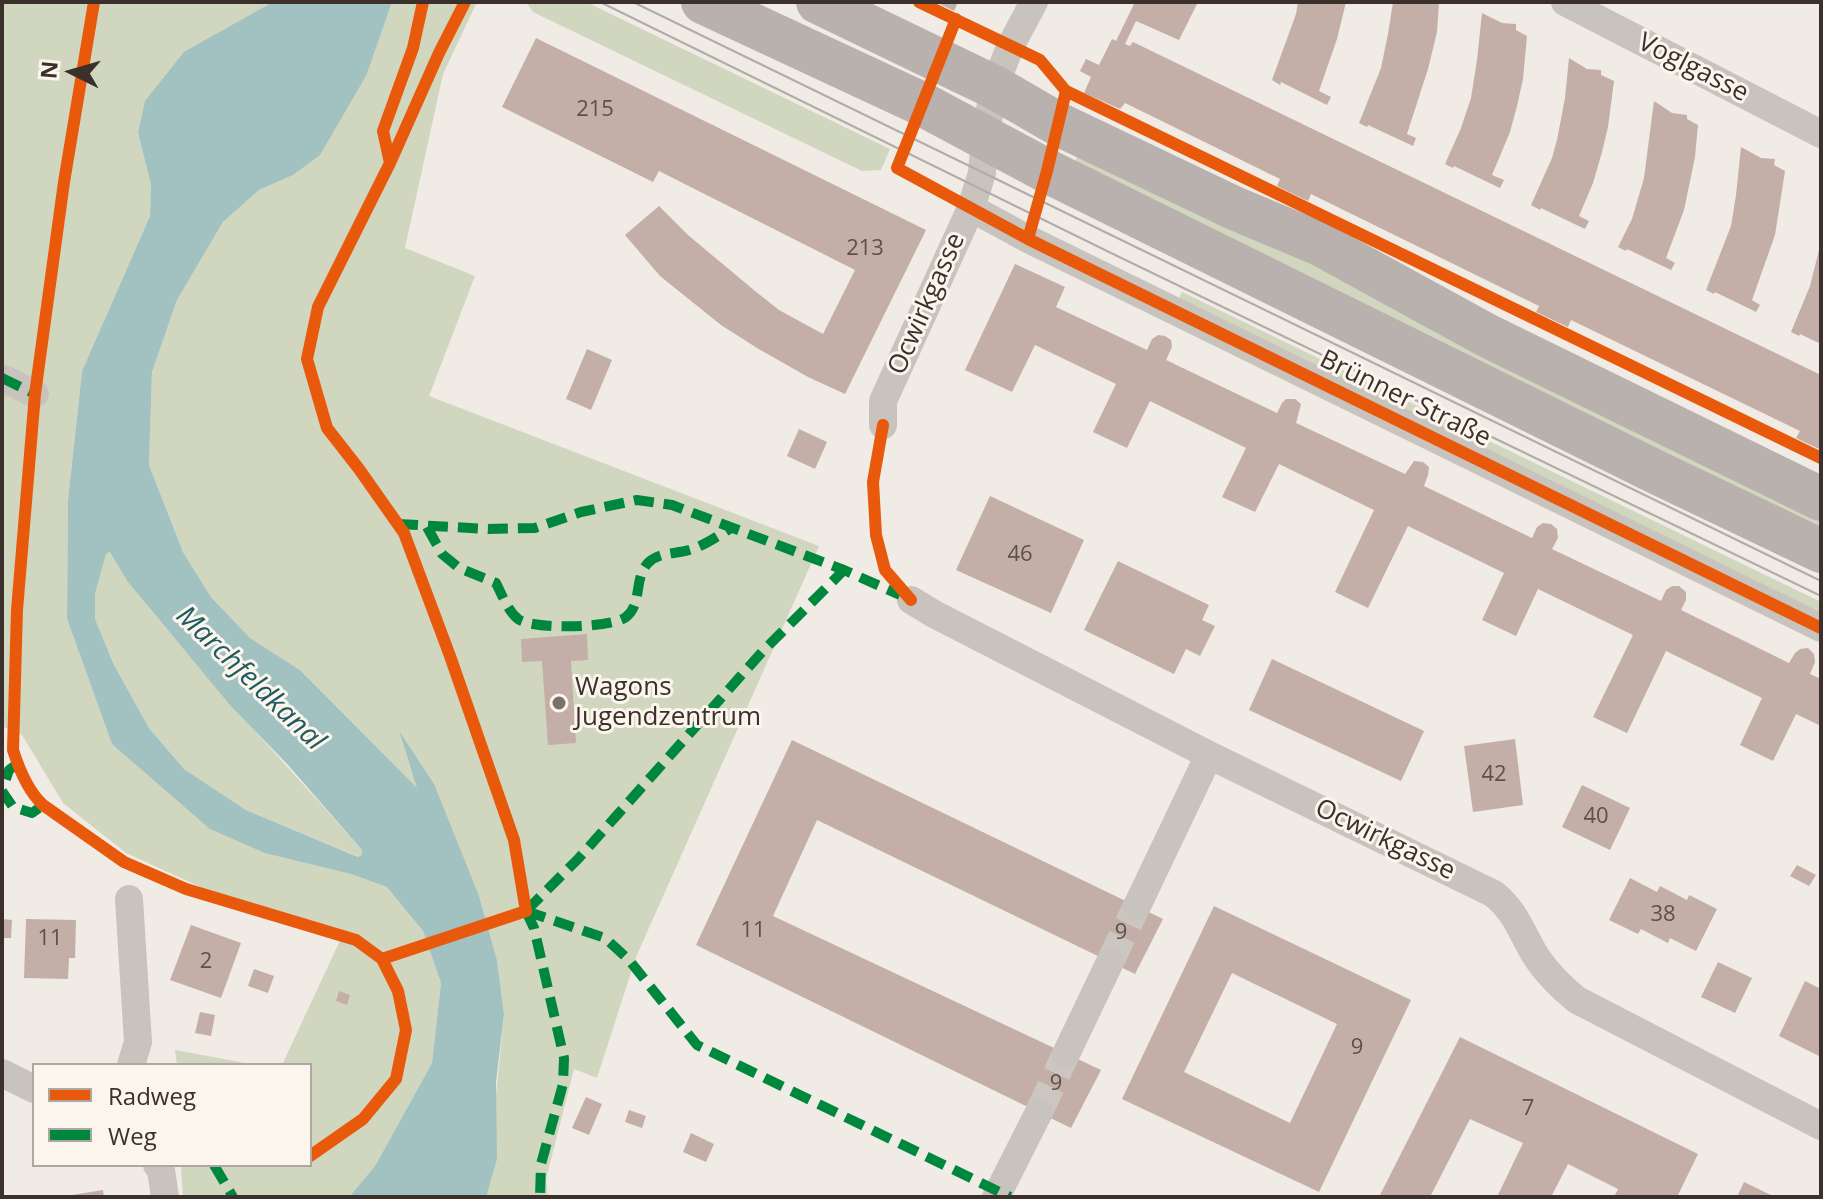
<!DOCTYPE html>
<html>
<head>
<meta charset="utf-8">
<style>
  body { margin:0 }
  #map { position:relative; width:1823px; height:1199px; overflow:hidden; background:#f0ebe5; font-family:"Open Sans",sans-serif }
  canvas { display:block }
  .frame { position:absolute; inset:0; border:4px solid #3b302b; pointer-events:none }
  .legend { position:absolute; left:32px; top:1063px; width:280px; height:104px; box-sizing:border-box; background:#fbf5ee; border:2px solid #aea6a0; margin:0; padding:10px 14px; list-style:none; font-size:24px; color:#3b302b }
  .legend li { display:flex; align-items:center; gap:16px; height:40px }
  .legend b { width:40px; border:2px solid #aea6a0 }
  .north { position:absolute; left:32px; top:32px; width:80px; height:80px; -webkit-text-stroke:6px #fbf5ee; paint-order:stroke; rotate:275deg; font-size:22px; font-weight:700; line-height:32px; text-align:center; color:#3b302b }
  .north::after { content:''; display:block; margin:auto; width:28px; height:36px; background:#3b302b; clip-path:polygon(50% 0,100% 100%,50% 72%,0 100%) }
</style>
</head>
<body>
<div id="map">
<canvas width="1823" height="1199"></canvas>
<div class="frame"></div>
<ul class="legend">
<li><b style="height:10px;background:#e8590c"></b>Radweg</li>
<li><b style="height:10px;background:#00873e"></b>Weg</li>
</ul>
<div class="north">N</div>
</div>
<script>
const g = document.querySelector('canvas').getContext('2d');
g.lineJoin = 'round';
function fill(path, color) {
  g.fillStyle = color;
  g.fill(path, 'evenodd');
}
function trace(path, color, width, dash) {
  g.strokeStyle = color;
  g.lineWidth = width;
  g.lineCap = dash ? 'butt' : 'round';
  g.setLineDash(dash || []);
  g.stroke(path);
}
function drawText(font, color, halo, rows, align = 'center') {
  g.font = font + ' "Open Sans",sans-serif';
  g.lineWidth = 6;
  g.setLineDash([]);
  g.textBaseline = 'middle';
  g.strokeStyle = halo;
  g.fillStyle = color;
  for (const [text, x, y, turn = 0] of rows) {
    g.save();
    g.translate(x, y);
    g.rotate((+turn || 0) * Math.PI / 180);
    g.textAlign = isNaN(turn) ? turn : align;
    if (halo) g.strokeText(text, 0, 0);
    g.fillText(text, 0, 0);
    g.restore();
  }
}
const green = new Path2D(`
  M2 2H273L138 133 151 185 150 216 82 371 68 500 67 619 112 744 351 874 388 887 423 931 441 983 432 1063 375 1166 349 1197H183L181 1165H310V1065H282L344 932 218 895 126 853 63 803 22 735 2 726Z
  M392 2H477L443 74 405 248 475 276 429 396 819 546 636 957 597 1078 574 1069 546 1179 548 1197H486L504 1014 497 960 479 896 400 735 418 790 300 670 250 638 211 597 183 552 149 465 152 372 177 300 223 222 259 190 293 175 367 74Z
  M526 2H586L890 149 881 170 862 171 533 12Z
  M1077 156 1251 231 1821 514V536L1073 169Z
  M1182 292 1821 602V616L1177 302Z
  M111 552C132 589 157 617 184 649 241 718 303 783 362 850L363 855 359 857 246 810 184 769 149 728 114 665 95 619V594L106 554Z
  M175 1050 256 1065H177Z`);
const water = new Path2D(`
  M273 2H392L367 74 320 155 293 175 259 190 223 222 177 300 152 372 149 465 183 552 211 597 250 638 300 670 417 788 399 731 434 784 479 896 497 960 504 1014 496 1082 497 1159 486 1197H349L375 1166 432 1063 441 983 423 931 387 887 351 874 265 853 210 829 112 744 67 619 68 500 82 371 150 216 151 185 138 133 145 101 184 52ZM110 552 128 582 230 705 288 765 362 850V855L358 857 246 810 184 769 149 728 114 665 95 619V594L106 554Z`);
const building = new Path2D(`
  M936 2H958L954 11Z
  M1135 2H1198L1179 40 1136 21 1125 44 1130 46 1133 42 1821 375V450L1796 438 1800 431 1571 320 1568 327 1536 312 1539 306 1311 194 1308 201 1293 194 1277 186 1280 179 1125 103 1120 109 1084 93 1091 77 1080 71 1086 59 1099 65 1112 39 1116 41Z
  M1298 2H1346L1337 39 1319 91 1331 97 1327 105 1281 82 1280 85 1272 80 1296 14Z
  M1393 2H1439L1437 32 1428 69 1407 134 1416 138 1413 146 1368 125 1367 127 1359 123 1381 68 1388 34Z
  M1482 13 1502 23 1516 24V30L1527 36 1523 79 1517 106 1510 132 1492 175 1504 180 1500 188 1454 166 1453 168 1445 164 1461 128 1471 98 1477 60Z
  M536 38 926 230 845 394 808 377 757 348 721 325 660 276 625 235 659 206 688 235 755 291 779 310 823 334 855 270 659 171 653 182 502 107Z
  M1569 58 1587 69 1601 70V75L1614 81 1608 127 1602 152 1593 183 1579 216 1589 221 1585 229 1541 208 1540 210 1531 205 1552 158 1557 140 1565 98Z
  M1654 101 1672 113 1687 115V119L1698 125 1695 157 1684 210 1666 258 1675 263 1671 270 1627 249 1626 251 1618 247 1632 219 1644 178Z
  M1741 147 1761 158 1775 159 1774 165 1785 171 1775 235 1752 300 1760 305 1756 312 1715 292 1714 294 1706 290 1731 226 1736 195Z
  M1819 250H1821V344L1800 334 1799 336 1791 332 1810 286Z
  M1015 264 1065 287 1056 307 1147 350 1152 339 1158 335 1165 336 1171 340 1172 347 1166 360 1277 413 1282 403 1286 399H1295L1301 404 1296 423 1405 474 1414 461 1423 462 1429 467 1428 475 1424 486 1532 538 1537 527 1543 523 1551 524 1557 529 1558 538 1552 549 1661 601 1666 590 1672 586H1679L1686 592V600L1681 610 1789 663 1795 653 1800 649 1808 648 1814 654 1815 662 1810 674 1821 679V726L1796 714 1773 761 1740 745 1762 698 1666 651 1627 733 1593 717 1633 635 1538 589 1516 636 1482 620 1504 573 1408 526 1368 608 1335 592 1374 510 1279 464 1255 512 1222 497 1246 448 1150 401 1127 448 1093 432 1116 384 1035 345 1012 392 965 370Z
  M587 349 612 360 591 410 566 399Z
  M799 429 827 442 815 469 787 456Z
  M990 496 1084 540 1051 613 956 570Z
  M1118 561 1209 605 1202 620 1215 626 1200 656 1186 649 1174 674 1084 630Z
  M587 634 588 660 571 661 576 743 548 745 542 661 522 662 521 639Z
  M1272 659 1424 731 1401 781 1249 710Z
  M1515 739 1523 805 1473 812 1464 746Z
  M792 740 1163 919 1135 974 817 820 773 916 1101 1070 1071 1128 696 945Z
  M1582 785 1630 808 1610 850 1562 827Z
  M1797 865 1816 875 1809 886 1790 876Z
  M1630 878 1657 892 1660 886 1687 900 1689 895 1717 909 1696 951 1670 938 1668 943 1641 929 1638 934 1609 920Z
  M1214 906 1411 1000 1319 1192 1122 1099ZM1232 973 1337 1024 1290 1123 1184 1072Z
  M2 919 12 920 11 938H2Z
  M26 919 76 920 75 958H69L68 979 24 978Z
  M191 925 241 943 221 998 170 980Z
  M1718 962 1752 978 1735 1013 1701 997Z
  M254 969 274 976 268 993 248 986Z
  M1805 981 1821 989V1057L1779 1036Z
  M339 991 350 995 347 1005 336 1001Z
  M200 1012 215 1015 211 1036 195 1033Z
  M1460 1037 1698 1154 1677 1197H1614L1618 1189 1568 1164 1551 1197H1497L1523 1143 1470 1119 1430 1197H1379Z
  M586 1097 602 1104 589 1135 572 1128Z
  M629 1110 646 1116 642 1128 625 1122Z
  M691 1133 714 1144 706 1162 683 1152Z
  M1744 1182 1775 1197H1737Z
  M103 1190 104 1197H72V1195Z`);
const streetTunnel = new Path2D(`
  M1110 962 1137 906
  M1039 1112 1066 1054`);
const street = new Path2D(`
  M1565 2 1821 134
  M971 208 1028 239 1821 628
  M2 378 35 394
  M883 425V401L971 208 982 173 985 138 994 87 1011 45 1034 2
  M911 600 934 614 1209 755 1494 894C1518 914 1521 933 1537 958 1548 974 1562 988 1577 1000L1821 1126
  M129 899 138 1042 131 1065
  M1137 906 1209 755
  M1066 1054 1110 962
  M2 1073 34 1089
  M157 1165 161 1170 165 1197
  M996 1197 1039 1112`);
const primary = new Path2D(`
  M703 2 922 104 1047 171 1658 473 1821 551
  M818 2 994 87 1058 124 1234 208 1320 244 1488 336 1821 499`);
const tram = new Path2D(`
  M600 2 1109 252 1821 596
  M633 2 1821 581`);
const quiet = new Path2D(`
  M2 378 35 394
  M398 524 488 529 535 528 581 512 637 500 672 505 844 570 900 595
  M427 527 442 554 459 568 496 583C502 595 508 611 518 619 533 630 612 628 626 617 643 604 633 577 649 562 660 552 676 554 689 550 704 546 719 535 733 527
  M17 764 9 770 2 791 13 807 32 813 43 805
  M526 911 605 938 629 960 697 1045 1010 1197
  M526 911 578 859 762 652 844 570
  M526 911 534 928 564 1058 563 1084 541 1164 540 1197
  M214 1165 233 1197`);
const cycleway = new Path2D(`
  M94 2 64 182 35 394 17 610 13 750C19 769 28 791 43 805L124 862 186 889 356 940 382 959 398 991 406 1030 396 1079 363 1119 310 1156
  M919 2 1040 60 1066 91 1821 458
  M956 19 897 168 1028 239 1821 628
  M390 163 439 53 465 2
  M1028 239 1047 171 1066 91
  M883 425 873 482 876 535 885 570 911 600
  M382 959 526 911 514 840 450 656 404 533 359 469 327 428 307 359 318 307 390 163 383 131 413 48 423 2`);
const markers = [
  [559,703,8,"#7a716c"]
];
const numberNames = [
  ["215",595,110],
  ["213",865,249],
  ["46",1020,555],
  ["42",1494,775],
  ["40",1596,817],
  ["38",1663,915],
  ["11",753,931],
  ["9",1121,933],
  ["11",50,939],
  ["2",206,962],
  ["9",1357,1048],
  ["9",1056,1084],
  ["7",1528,1109]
];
const streetNames = [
  ["Voglgasse",1693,68,27],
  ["Ocwirkgasse",927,304,-66],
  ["Brünner Straße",1405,399,26],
  ["Ocwirkgasse",1385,840,26]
];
const poiNames = [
  ["Wagons",575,688],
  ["Jugendzentrum",575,718]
];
const waterNames = [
  ["Marchfeldkanal",250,679,44]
];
fill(green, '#d1d6bf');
fill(water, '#a1c2c1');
fill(building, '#c3afa7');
trace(streetTunnel, '#ccc6c0', 28, [28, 14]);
trace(street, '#c9c3be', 28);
trace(primary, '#b8b1ad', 44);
trace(tram, '#b1aca8', 2);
trace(quiet, '#00873e', 10, [20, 10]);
trace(cycleway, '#e8590c', 12);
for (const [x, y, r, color] of markers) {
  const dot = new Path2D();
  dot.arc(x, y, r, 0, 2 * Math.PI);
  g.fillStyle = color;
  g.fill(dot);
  trace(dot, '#fbf5ee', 3);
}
drawText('22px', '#5d504a', null, numberNames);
drawText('26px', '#3b302b', '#fbf5ee', streetNames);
drawText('26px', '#3b302b', '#fbf5ee', poiNames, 'left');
drawText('italic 28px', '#1f5a5e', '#fbf5ee', waterNames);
</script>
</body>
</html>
